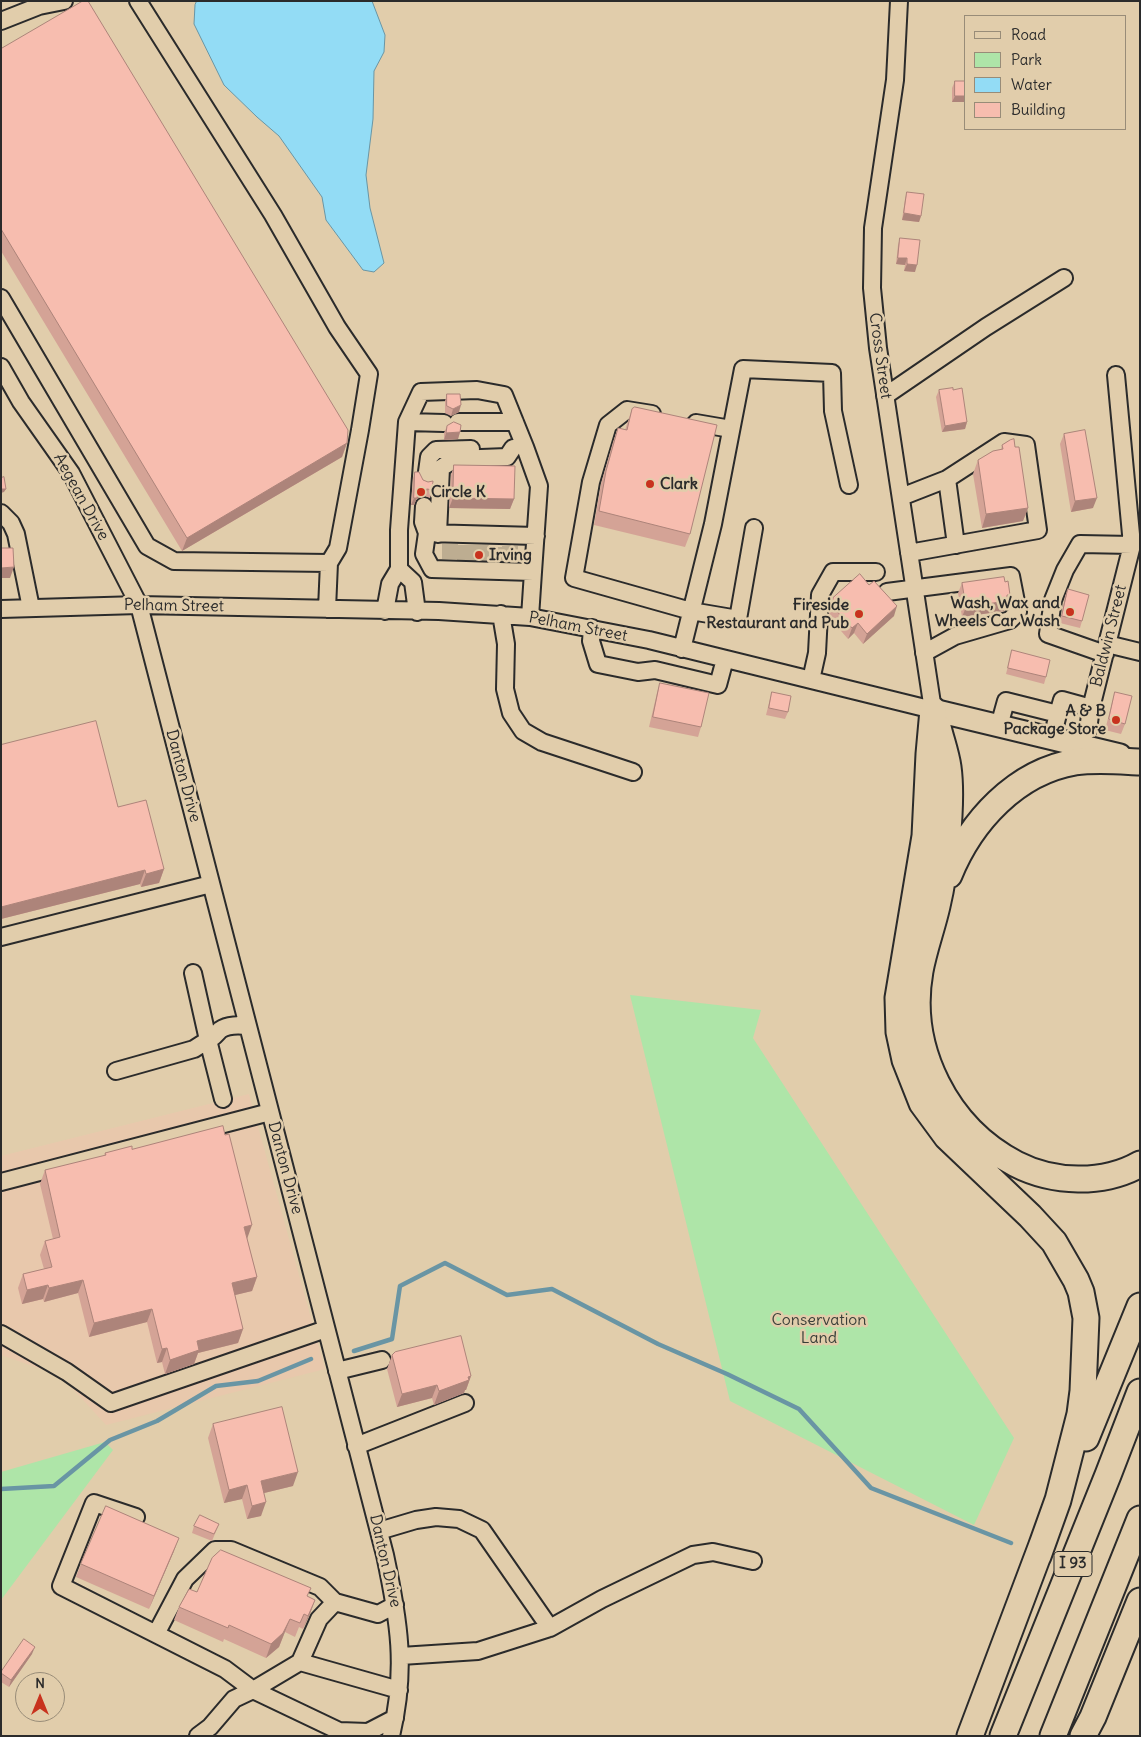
<!DOCTYPE html>
<html>
<head>
<meta charset="utf-8">
<style>
  body { margin:0 }
  #map { position:relative; width:1141px; height:1737px; overflow:hidden; background:#e1cdab; font-family:Delius,sans-serif }
  canvas { display:block }
  .frame { position:absolute; inset:0; border:2px solid #2b2b2b; pointer-events:none }
  .legend { position:absolute; left:964px; top:15px; width:162px; height:115px; box-sizing:border-box; background:#e1cdab; border:1px solid #988c78; margin:0; padding:6px 9px; list-style:none; font-size:15px; color:#2b2b2b }
  .legend li { display:flex; align-items:center; gap:10px; height:25px }
  .legend b { width:25px; border:1px solid #988c78 }
  .north { position:absolute; left:15px; top:1672px; width:50px; height:50px; box-sizing:border-box; background:#e1cdab; border:1px solid #988c78; border-radius:50%; rotate:0deg; font-size:14px; font-weight:700; line-height:20px; text-align:center; color:#2b2b2b }
  .north::after { content:''; display:block; margin:auto; width:18px; height:22px; background:#c8321e; clip-path:polygon(50% 0,100% 100%,50% 72%,0 100%) }
</style>
</head>
<body>
<div id="map">
<canvas width="1141" height="1737"></canvas>
<div class="frame"></div>
<ul class="legend">
<li><b style="height:6px;background:#e1cdab"></b>Road</li>
<li><b style="height:14px;background:#aee5a8"></b>Park</li>
<li><b style="height:14px;background:#93dcf5"></b>Water</li>
<li><b style="height:14px;background:#f7bdaf"></b>Building</li>
</ul>
<div class="north">N</div>
</div>
<script>
const g = document.querySelector('canvas').getContext('2d');
g.lineJoin = 'round';
function fill(path, color) {
  g.fillStyle = color;
  g.fill(path, 'evenodd');
}
function trace(path, color, width, dash) {
  g.strokeStyle = color;
  g.lineWidth = width;
  g.lineCap = dash ? 'butt' : 'round';
  g.setLineDash(dash || []);
  g.stroke(path);
}
function drawText(font, color, halo, rows, align = 'center') {
  g.font = font + ' Delius,sans-serif';
  g.lineWidth = 5;
  g.setLineDash([]);
  g.textBaseline = 'middle';
  g.strokeStyle = halo;
  g.fillStyle = color;
  for (const [text, x, y, turn = 0] of rows) {
    g.save();
    g.translate(x, y);
    g.rotate((+turn || 0) * Math.PI / 180);
    g.textAlign = isNaN(turn) ? turn : align;
    if (halo) g.strokeText(text, 0, 0);
    g.fillText(text, 0, 0);
    g.restore();
  }
}
const built = new Path2D(`
  M249 1094 325 1369 106 1425 61 1376 1 1355V1156Z`);
const green = new Path2D(`
  M630 995 761 1010 753 1038 1014 1438 974 1525 730 1401Z
  M105 1442 113 1450 1 1600V1472Z`);
const water = new Path2D(`
  M197 1H372L385 35 384 52 374 71 373 119 366 175 370 208 384 263 374 272 363 270 326 220 322 197 279 136 257 117 224 85 194 24 195 5Z`);
const stream = new Path2D(`
  M354 1351 392 1339 400 1286 445 1263 507 1295 552 1289 658 1344 727 1374 799 1409 871 1488 1011 1543
  M1 1489 54 1486 110 1440 157 1421 216 1386 258 1381 311 1359`);
const minorTunnel = new Path2D(`
  M450 544V559
  M465 545V561
  M481 561V545
  M495 561V547
  M510 562V546`);
const minor = new Path2D(`
  M138 1 273 215 337 327 369 374 360 430 338 548 329 563 327 609
  M1 21 39 6 64 1
  M1 298 147 546 174 561 329 563
  M1 367 21 402 71 473 139 605 385 1555C399 1621 407 1669 391 1736
  M885 396 986 327 1064 278
  M652 414 627 410 608 425 591 482 574 578 691 611 738 619 754 528
  M407 422 444 423
  M458 422H515
  M696 423 731 429
  M426 479 429 457 436 450 471 449
  M947 479 956 545
  M901 497 947 479 1004 442 1026 445 1038 530 909 553
  M424 506 423 522 427 533
  M1 513 11 523 16 534 31 608
  M438 534 441 468 455 459 507 457 513 448
  M399 569 413 582 417 612
  M887 592 1011 576 1018 612 1010 620 955 636 924 653
  M1 609 139 605 439 611 530 617 649 640 933 710 878 348 872 288 873 228 895 80 899 1
  M385 611 390 584 399 569V530L407 422 421 392 477 390 504 395 525 447 539 486 533 572
  M501 614 506 644 505 689 511 713 523 731 542 742 633 772
  M530 617 533 572 432 569 424 554 427 533 536 536
  M592 628 591 641 598 664 638 672 655 670 718 685 725 659
  M1107 644 1140 652
  M682 649 713 524 743 369 832 373 833 411 849 485
  M1105 654 1048 634 1053 600 1065 570 1080 544 1132 545
  M811 680 817 653 820 595 833 572H876
  M1058 714 1062 700 1091 708
  M999 726 1006 701 1058 714 1052 738
  M1074 744 1088 730 1091 708 1132 545 1116 375
  M1 937 211 884
  M116 1071 194 1049 208 1040 193 973
  M223 1099 208 1040C214 1038 215 1035 220 1030 228 1024 239 1025 248 1026
  M1 1182 270 1112
  M1 1334 67 1372 111 1403 326 1329
  M337 1371 382 1360
  M356 1446 465 1403
  M136 1517 94 1503 61 1586 225 1669 253 1690 339 1731 368 1732 395 1718
  M379 1531 416 1520 436 1517 459 1519 482 1530 550 1628 478 1651 401 1656
  M335 1602 319 1619 300 1662 399 1690
  M550 1628 602 1599 693 1555 713 1552 753 1561
  M156 1634 185 1579 215 1550H231L320 1587 335 1602 378 1614 395 1605
  M198 1736 210 1727 234 1699 253 1690 300 1662`);
const major = new Path2D(`
  M933 710 1120 755`);
const highway = new Path2D(`
  M933 710 929 754 925 836 898 998 899 1032 905 1060 922 1103 947 1137 1030 1216 1054 1242 1076 1280 1081 1292 1086 1318 1083 1391 1080 1414 1058 1500 1038 1556
  M938 727C941 740 946 753 948 767 951 788 949 821 947 842 945 863 942 885 937 906 932 928 924 949 920 971 906 1049 947 1128 1016 1164 1053 1183 1103 1185 1140 1164
  M949 875C971 821 1016 772 1075 762 1096 759 1118 761 1140 762
  M1086 1438 1140 1306
  M970 1736 1043 1542
  M1003 1736 1108 1475 1140 1392
  M1053 1736 1140 1519
  M1083 1736 1093 1717 1140 1601`);
const wall = new Path2D(`
  M1 49 347 443 342 457 182 551 1 251Z
  M955 81H965V102H952V88Z
  M907 192 921 216 919 222 902 220 905 199Z
  M900 238 915 272 904 271 905 265 896 264 898 245Z
  M939 390H953L967 422 965 429 942 432 936 397Z
  M447 394 459 412 451 416 445 413V401Z
  M632 409 690 534 685 547 594 525 601 484 613 442 618 428 625 430Z
  M447 426 460 432 458 439 444 440V433Z
  M1064 434 1093 508 1071 512 1060 444Z
  M1002 445 1015 447 1028 508 1023 521 982 528 973 474 978 460 1001 450Z
  M454 465 514 499 510 509 449 508 451 475Z
  M415 472 432 491 430 498 425 496 420 497 416 500 414 505H411L413 478Z
  M1005 582 1010 595 1004 611 962 617 958 593 962 583Z
  M1068 589 1082 621 1080 628 1060 623 1065 596Z
  M833 598 894 616 863 644 854 633 848 639 829 617V609Z
  M1012 650 1046 677 1044 684 1006 674Z
  M660 683 701 727 698 737 649 727 657 693Z
  M772 692 788 712 785 719 766 715 770 699Z
  M1115 692 1125 724 1121 734 1105 730 1112 703Z
  M1 745 118 807 164 869 159 883 141 887 140 884 1 919Z
  M132 1149 247 1238 257 1277 252 1291 235 1295 243 1329 238 1343 198 1353 194 1364 165 1374 162 1362 157 1363 147 1322 89 1337 78 1293 44 1302 43 1299 22 1304 18 1288 23 1274 44 1269 40 1255 45 1241 53 1239 40 1184 45 1170 104 1156 105 1153Z
  M392 1355 471 1376 466 1390H465L464 1393 434 1405 432 1398 397 1407 387 1369Z
  M213 1424 293 1486 264 1493 261 1516 247 1519 242 1499 224 1503 208 1438Z
  M219 1524 212 1541 192 1533 194 1526Z
  M174 1551 149 1609 76 1577 81 1564Z
  M197 1592 308 1597 315 1600 303 1629 299 1627 295 1637 285 1632 279 1647 266 1658 224 1639 223 1642 174 1620 179 1607Z
  M32 1654 9 1687 1 1682V1672Z`);
const shadedWall = new Path2D(`
  M955 96H965V102H952Z
  M904 213 921 216 919 222 902 220Z
  M898 258H907L905 265 896 264Z
  M907 264 917 265 915 272 904 271Z
  M461 405 459 412 451 416 453 409Z
  M967 422 965 429 942 432 945 426Z
  M460 432 458 439 444 440 446 433Z
  M347 443 342 457 182 551 187 538Z
  M1 489H6L4 492 1 493Z
  M428 489 425 496 420 497 416 500 418 493 423 490Z
  M414 498H417L414 505H411Z
  M453 498 514 499 510 509 449 508Z
  M1097 498 1093 508 1071 512 1075 501Z
  M1028 508 1023 521 982 528 986 514Z
  M14 567 10 578H1V568Z
  M1007 595H1010L1004 611 962 617 966 607Z
  M897 606 894 616 863 644 867 634Z
  M858 623 854 633 848 639 852 628Z
  M164 869 159 883 141 887 146 874Z
  M145 870 140 884 1 919V907Z
  M252 1225 247 1239 244 1227Z
  M257 1277 252 1291 227 1297 232 1283Z
  M83 1280 78 1293 44 1302 49 1288Z
  M48 1285 43 1299 22 1304 27 1290Z
  M152 1309 147 1322 89 1337 94 1323Z
  M243 1329 238 1343 198 1353 194 1364 165 1374 170 1360 197 1341Z
  M167 1348 162 1362 157 1363 162 1349Z
  M471 1376 466 1390H465L464 1393 434 1405 439 1391Z
  M437 1385 432 1398 397 1407 402 1394Z
  M298 1472 293 1486 256 1495 261 1481Z
  M247 1485 242 1499 224 1503 229 1490Z
  M266 1502 261 1516 247 1519 252 1506Z
  M179 1538 174 1551 149 1609 154 1596Z
  M315 1600 310 1614 303 1629 308 1616Z
  M290 1619 279 1647 266 1658 271 1644Z
  M35 1647 32 1654 9 1687 11 1680Z`);
const building = new Path2D(`
  M83 1H88L348 430 347 443 187 538 1 229V49Z
  M955 81H965V96H955Z
  M907 192 924 194 921 216 904 213Z
  M900 238 920 240 917 265 907 264V258H898Z
  M953 388V390L962 388 967 422 945 426 939 390Z
  M447 394H460L461 405 453 409 447 406Z
  M635 407 717 425 690 534 599 511 606 471 618 428 627 430 632 409Z
  M454 422 461 425 460 432 446 433 447 426Z
  M1085 430 1097 498 1075 501 1064 434Z
  M1014 439 1015 447H1019L1028 508 986 514 978 460 993 451 1003 449 1002 445 1010 440Z
  M454 465 515 466 514 499 453 498Z
  M415 472H419L423 480 428 482 433 481 432 491 428 489 423 490 418 493 417 498H414Z
  M4 477 6 489H1V478Z
  M1 548H13L14 567 1 568Z
  M860 574 869 585 874 581 897 606 867 634 858 623 852 628 833 607V598Z
  M1004 577 1005 582 1008 581 1010 595H1007V601L966 607 962 583Z
  M1068 589 1089 595 1082 621 1062 616Z
  M1012 650 1050 660 1046 677 1008 668Z
  M660 683 709 693 701 727 653 717Z
  M772 692 791 696 788 712 769 708Z
  M1115 692 1132 696 1125 724 1109 719Z
  M96 721 118 807 146 800 164 869 146 874 145 870 1 907V745Z
  M223 1126 225 1135 229 1134 252 1225 244 1227 257 1277 232 1283 243 1329 197 1341 199 1350 170 1360 167 1348 162 1349 152 1309 94 1323 83 1280 49 1288 48 1285 27 1290 23 1274 52 1267 45 1241 60 1237 45 1170 106 1155 105 1153 132 1146V1149Z
  M461 1336 471 1376 468 1377 469 1380 439 1391 437 1385 402 1394 392 1355 395 1352Z
  M282 1407 298 1472 261 1481 266 1502 252 1506 247 1485 229 1490 213 1424Z
  M106 1506 179 1538 154 1596 81 1564Z
  M200 1515 219 1524 214 1534 194 1526Z
  M221 1550 311 1588 307 1596 315 1600 308 1616 304 1614 300 1623 290 1619 283 1633 271 1644 229 1625 228 1628 179 1607 189 1589 197 1592 212 1558Z
  M24 1639 35 1647 11 1680 1 1673V1672Z`);
const markers = [
  [650,484,5,"#c8321e"],
  [421,492,5,"#c8321e"],
  [479,555,5,"#c8321e"],
  [1070,612,5,"#c8321e"],
  [859,614,5,"#c8321e"],
  [1116,720,5,"#c8321e"]
];
const shields = [
  [1073,1564,38]
];
const shieldNames = [
  ["I 93",1073,1564]
];
const streetNames = [
  ["Cross Street",880,356,82],
  ["Aegean Drive",81,497,61],
  ["Pelham Street",174,606,1],
  ["Pelham Street",578,627,11],
  ["Baldwin Street",1109,636,-76],
  ["Danton Drive",183,776,75],
  ["Danton Drive",285,1168,75],
  ["Danton Drive",385,1561,77]
];
const poiNames = [
  ["Clark",660,484],
  ["Circle K",431,492],
  ["Irving",489,555],
  ["Wash, Wax and",1060,603,"right"],
  ["Wheels Car Wash",1060,621,"right"],
  ["Fireside",849,605,"right"],
  ["Restaurant and Pub",849,623,"right"],
  ["A & B",1106,711,"right"],
  ["Package Store",1106,729,"right"]
];
const parkNames = [
  ["Conservation",819,1320],
  ["Land",819,1338]
];
fill(built, '#e8c8ac');
fill(green, '#aee5a8');
fill(water, '#93dcf5');
trace(water, '#6995a4', 1);
trace(stream, '#6995a4', 4.5);
trace(minorTunnel, '#bdad91', 16, [16, 8]);
trace(minor, '#2b2b2b', 20);
trace(major, '#2b2b2b', 25);
trace(highway, '#2b2b2b', 29);
trace(minor, '#e1cdab', 16);
trace(major, '#e1cdab', 21);
trace(highway, '#e1cdab', 25);
fill(wall, '#d4a396');
fill(shadedWall, '#ad847a');
fill(building, '#f7bdaf');
trace(building, '#ad847a', 1);
for (const [x, y, r, color] of markers) {
  const dot = new Path2D();
  dot.arc(x, y, r, 0, 2 * Math.PI);
  g.fillStyle = color;
  g.fill(dot);
  trace(dot, '#e1cdab', 2);
}
for (const [x, y, w] of shields) {
  const box = new Path2D();
  box.roundRect(x - w / 2, y - 12.5, w, 25, 4);
  g.fillStyle = '#e1cdab';
  g.fill(box);
  trace(box, '#2b2b2b', 1);
}
drawText('bold 15px', '#2b2b2b', null, shieldNames);
drawText('16px', '#2b2b2b', '#e1cdab', streetNames);
drawText('bold 16px', '#2b2b2b', '#e1cdab', poiNames, 'left');
drawText('16px', '#383e38', '#e1cdab', parkNames);
</script>
</body>
</html>
